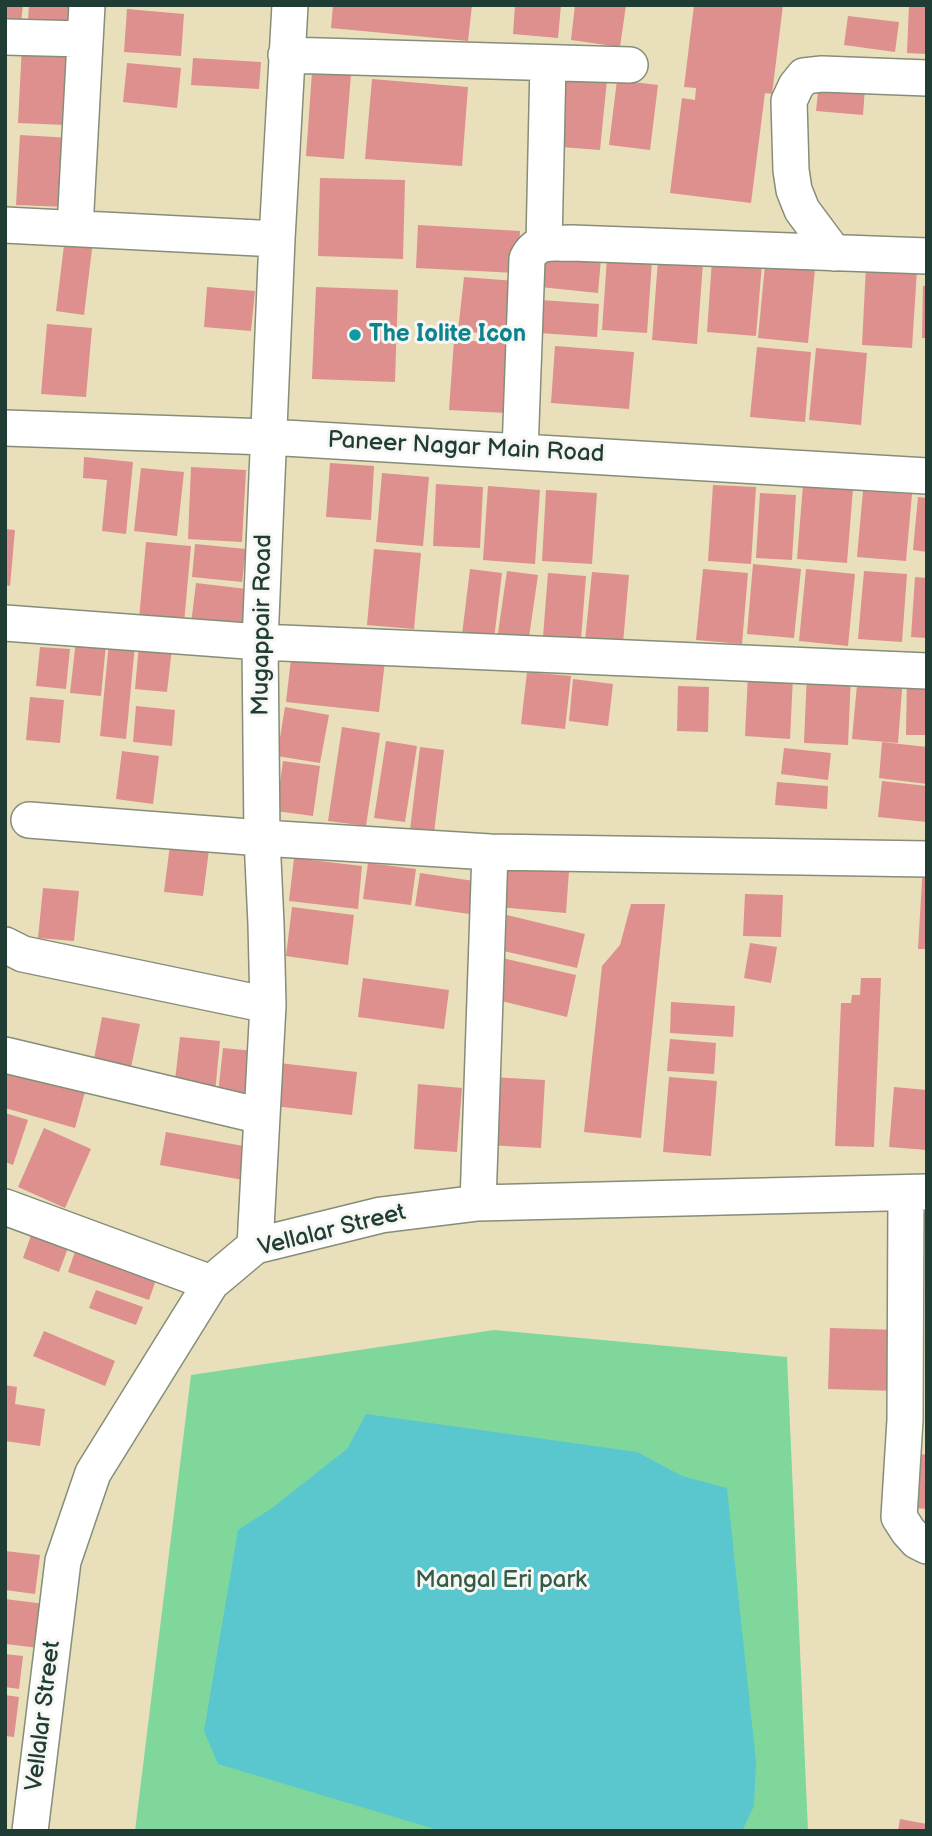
<!DOCTYPE html>
<html>
<head>
<meta charset="utf-8">
<style>
  body { margin:0 }
  #map { position:relative; width:932px; height:1836px; overflow:hidden; background:#e9dfbb; font-family:"Balsamiq Sans",sans-serif }
  canvas { display:block }
  .frame { position:absolute; inset:0; border:7px solid #1f3d34; pointer-events:none }
</style>
</head>
<body>
<div id="map">
<canvas width="932" height="1836"></canvas>
<div class="frame"></div>
</div>
<script>
const g = document.querySelector('canvas').getContext('2d');
g.lineJoin = 'round';
function fill(path, color) {
  g.fillStyle = color;
  g.fill(path, 'evenodd');
}
function trace(path, color, width, dash) {
  g.strokeStyle = color;
  g.lineWidth = width;
  g.lineCap = dash ? 'butt' : 'round';
  g.setLineDash(dash || []);
  g.stroke(path);
}
function drawText(font, color, halo, rows, align = 'center') {
  g.font = font + ' "Balsamiq Sans",sans-serif';
  g.lineWidth = 6;
  g.setLineDash([]);
  g.textBaseline = 'middle';
  g.strokeStyle = halo;
  g.fillStyle = color;
  for (const [text, x, y, turn = 0] of rows) {
    g.save();
    g.translate(x, y);
    g.rotate((+turn || 0) * Math.PI / 180);
    g.textAlign = isNaN(turn) ? turn : align;
    if (halo) g.strokeText(text, 0, 0);
    g.fillText(text, 0, 0);
    g.restore();
  }
}
const green = new Path2D(`
  M494 1330 787 1357 808 1831H135L191 1375Z`);
const water = new Path2D(`
  M366 1414 637 1452 682 1476 727 1488 756 1762 754 1806 742 1831H441L218 1764 204 1731 238 1530 272 1508 347 1449Z`);
const building = new Path2D(`
  M5 5H23L21 22 5 20Z
  M29 5H77L75 24 28 20Z
  M333 5H472L468 41 331 28Z
  M515 5H561L558 38 513 34Z
  M575 5H626L620 47 571 40Z
  M694 5H783L772 94 765 93 751 203 670 193 682 98 695 100 696 88 684 87Z
  M909 5H927V54L907 53Z
  M127 9 184 14 181 56 124 52Z
  M848 16 899 22 895 52 844 45Z
  M22 45 70 48 65 125 18 123Z
  M193 58 261 62 259 89 191 85Z
  M127 63 181 68 177 108 123 102Z
  M312 72 351 75 344 159 306 156Z
  M554 75 607 80 600 150 548 146Z
  M372 79 468 87 462 166 365 159Z
  M617 80 658 85 650 150 609 145Z
  M819 83 865 87 863 115 816 111Z
  M20 135 71 138 67 207 16 205Z
  M320 178 405 180 403 259 318 256Z
  M418 225 520 231 517 273 416 268Z
  M65 237 93 241 84 315 56 311Z
  M544 252 601 258 598 293 540 287Z
  M607 258 652 261 647 333 602 330Z
  M658 260 703 263 697 344 652 340Z
  M712 260 762 264 756 336 707 332Z
  M765 265 815 269 808 343 758 338Z
  M866 266 917 270 912 348 862 345Z
  M464 277 515 281 510 336 458 331Z
  M923 286H927V338H922Z
  M207 287 255 291 251 331 204 327Z
  M316 287 398 290 395 382 312 379Z
  M541 300 599 304 597 337 539 333Z
  M47 324 92 328 86 397 41 394Z
  M454 340 511 343 506 413 449 410Z
  M555 346 634 352 629 409 551 403Z
  M757 347 811 352 805 422 750 417Z
  M816 348 867 353 861 425 809 420Z
  M84 457 133 462 126 534 102 531 107 480 83 478Z
  M330 463 374 466 371 520 326 517Z
  M191 467 246 470 242 542 188 539Z
  M141 468 184 472 177 536 134 531Z
  M382 473 429 477 423 546 376 542Z
  M436 484 483 487 480 548 433 546Z
  M713 485 756 487 751 564 708 561Z
  M803 485 853 489 847 563 797 559Z
  M488 486 540 490 535 564 483 560Z
  M546 490 597 493 592 564 542 561Z
  M863 491 912 494 906 561 857 557Z
  M760 493 796 495 792 560 756 558Z
  M918 497 927 498V552L913 550Z
  M5 529 15 530 10 586 5 585Z
  M146 542 191 546 184 623 139 619Z
  M195 544 246 549 242 582 192 577Z
  M374 549 421 553 414 629 367 625Z
  M753 564 801 569 794 638 747 634Z
  M470 569 502 573 494 639 462 635Z
  M703 569 748 573 742 644 696 640Z
  M806 569 855 574 848 646 799 641Z
  M507 571 538 575 528 644 497 640Z
  M864 571 907 574 902 642 858 639Z
  M592 572 629 575 622 655 584 651Z
  M548 573 586 576 581 639 543 637Z
  M915 577 927 578V638L911 637Z
  M196 583 247 589 242 630 191 624Z
  M76 640 106 644 101 696 70 693Z
  M109 642 135 645 126 739 100 736Z
  M139 645 172 648 167 692 135 689Z
  M40 647 70 649 66 689 36 686Z
  M292 650 385 661 379 712 286 702Z
  M527 672 571 676 565 729 521 724Z
  M807 672 851 675 848 745 804 743Z
  M748 674 793 676 790 739 745 736Z
  M858 674 903 677 898 743 852 739Z
  M907 676H927V735H906Z
  M573 679 613 684 608 726 569 721Z
  M678 686 709 687 708 732 677 731Z
  M30 697 64 700 60 743 26 740Z
  M136 706 175 710 172 746 133 742Z
  M285 707 329 715 320 763 277 756Z
  M342 727 380 733 366 826 328 821Z
  M386 741 417 746 405 822 374 818Z
  M882 742 927 747V784L879 778Z
  M420 747 444 750 434 833 410 830Z
  M784 748 831 753 828 780 781 774Z
  M122 751 159 756 153 804 116 799Z
  M283 761 320 766 313 816 276 811Z
  M882 781 927 786V822L878 817Z
  M777 782 828 786 827 809 775 805Z
  M171 837 210 842 203 896 164 892Z
  M294 858 362 866 358 909 289 901Z
  M368 863 416 869 411 905 363 899Z
  M502 863 569 870 566 913 498 907Z
  M923 864H927V949H918Z
  M420 873 474 881 469 914 415 906Z
  M43 888 79 891 74 941 38 938Z
  M745 894 783 895 781 937 743 936Z
  M631 904H665L641 1138 584 1132 602 966 620 945Z
  M292 907 354 915 348 965 286 956Z
  M503 914 585 934 577 968 495 949Z
  M750 943 777 947 771 983 744 978Z
  M498 957 576 975 567 1017 489 998Z
  M363 978 449 990 444 1029 358 1017Z
  M861 978H881L874 1147 835 1146 841 1003H851L852 995H860Z
  M671 1002 735 1006 733 1037 670 1033Z
  M102 1017 140 1024 130 1072 93 1064Z
  M180 1037 220 1041 215 1093 174 1089Z
  M670 1039 716 1043 714 1074 667 1071Z
  M223 1048 254 1051 248 1106 217 1103Z
  M5 1058 88 1081 75 1128 5 1108Z
  M279 1063 357 1072 352 1115 274 1106Z
  M492 1077 545 1080 541 1148 488 1145Z
  M669 1077 717 1081 711 1156 663 1152Z
  M418 1084 462 1088 457 1152 414 1149Z
  M894 1087 927 1090V1150L889 1147Z
  M5 1113 28 1120 13 1165 5 1162Z
  M44 1128 91 1149 65 1208 18 1187Z
  M166 1132 249 1147 243 1180 160 1165Z
  M35 1224 72 1237 59 1272 23 1258Z
  M79 1240 160 1268 149 1300 68 1272Z
  M96 1290 143 1307 136 1325 89 1308Z
  M830 1328 900 1330 898 1391 828 1389Z
  M44 1331 115 1361 105 1386 33 1356Z
  M5 1385 17 1387 15 1404 45 1409 40 1446 5 1441Z
  M921 1454 927 1455V1509L916 1508Z
  M5 1551 40 1555 35 1594 5 1590Z
  M5 1599 45 1604 39 1648 5 1644Z
  M5 1654 23 1656 19 1689 5 1687Z
  M5 1695 19 1697 14 1737 5 1736Z
  M900 1819 927 1824V1831H898Z`);
const minor = new Path2D(`
  M5 37 84 39
  M286 55 630 65
  M5 225 277 239
  M75 228 87 5
  M544 244 548 63
  M834 253 802 210 794 190 791 170 789 101 796 86 804 76 822 74 927 78
  M5 428 268 437 927 476
  M520 452 527 259C536 239 552 244 571 243L927 256
  M5 623 260 642 927 671
  M29 820 262 838 490 852 927 859
  M5 945 23 954 268 1005
  M5 1055 261 1116
  M906 1194 905 1420 899 1517 908 1531 917 1541 927 1546
  M478 1203 490 852
  M5 1207 211 1283
  M255 1246 268 1005 266 924 262 838 260 642 277 239 290 5
  M30 1831 63 1561 93 1473 211 1283 255 1246 381 1215 478 1203 927 1192`);
const markers = [
  [355,335,7,"#0f9aa8"]
];
const cultureNames = [
  ["The Iolite Icon",369,335]
];
const streetNames = [
  ["Paneer Nagar Main Road",466,448,3],
  ["Mugappair Road",263,625,-89],
  ["Vellalar Street",332,1231,-14],
  ["Vellalar Street",44,1716,-83]
];
const parkNames = [
  ["Mangal Eri park",501,1581]
];
fill(green, '#7fd79c');
fill(water, '#5ac7ce');
fill(building, '#dd908e');
trace(minor, '#848e78', 38);
trace(minor, '#fff', 35);
for (const [x, y, r, color] of markers) {
  const dot = new Path2D();
  dot.arc(x, y, r, 0, 2 * Math.PI);
  g.fillStyle = color;
  g.fill(dot);
  trace(dot, '#f6f6f2', 2.5);
}
drawText('bold 24px', '#0d838f', '#f6f6f2', cultureNames, 'left');
drawText('24px', '#1f3d34', '#f6f6f2', streetNames);
drawText('24px', '#325c49', '#f6f6f2', parkNames);
</script>
</body>
</html>
